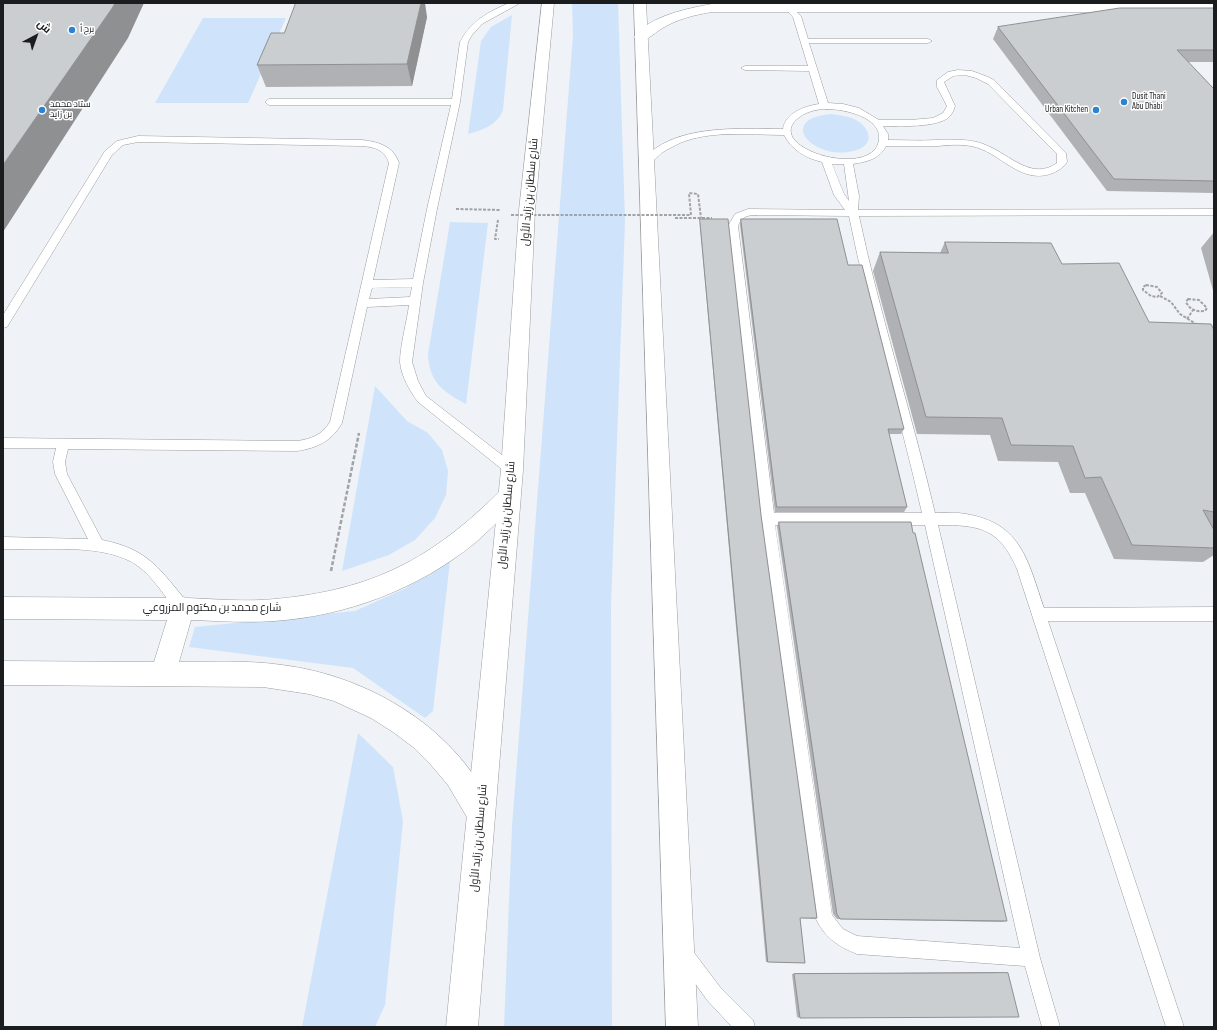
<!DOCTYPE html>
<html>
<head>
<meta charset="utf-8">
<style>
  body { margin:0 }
  #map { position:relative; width:1217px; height:1030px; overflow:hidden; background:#eff2f6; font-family:"Sofia Sans Condensed",Cairo,sans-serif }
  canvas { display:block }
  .frame { position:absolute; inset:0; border:4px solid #1b1c1d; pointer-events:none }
  .north { position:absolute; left:16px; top:16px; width:40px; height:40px; -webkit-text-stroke:3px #fff; paint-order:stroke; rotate:41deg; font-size:11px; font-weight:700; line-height:16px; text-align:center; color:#1b1c1d }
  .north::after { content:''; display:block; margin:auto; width:14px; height:18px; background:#1b1c1d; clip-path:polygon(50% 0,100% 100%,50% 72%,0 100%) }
</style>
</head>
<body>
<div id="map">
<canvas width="1217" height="1030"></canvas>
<div class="frame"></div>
<div class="north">ش</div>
</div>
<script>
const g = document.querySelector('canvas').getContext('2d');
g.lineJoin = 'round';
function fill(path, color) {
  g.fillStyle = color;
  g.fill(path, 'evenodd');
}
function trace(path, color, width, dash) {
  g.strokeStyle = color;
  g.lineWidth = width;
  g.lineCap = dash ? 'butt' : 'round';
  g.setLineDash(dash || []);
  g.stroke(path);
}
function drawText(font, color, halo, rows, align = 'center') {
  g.font = font + ' "Sofia Sans Condensed",Cairo,sans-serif';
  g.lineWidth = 3;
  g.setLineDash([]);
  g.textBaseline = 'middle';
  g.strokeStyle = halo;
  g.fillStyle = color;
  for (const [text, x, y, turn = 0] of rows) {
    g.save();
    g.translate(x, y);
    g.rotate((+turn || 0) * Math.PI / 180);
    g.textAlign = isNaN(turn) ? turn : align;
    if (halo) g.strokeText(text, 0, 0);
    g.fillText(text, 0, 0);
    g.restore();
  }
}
const green = new Path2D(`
  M572 3H618L625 221 611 606 612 1027H504L512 826 573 35Z
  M512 15 503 110C497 125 483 130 468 134L481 41 491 27Z
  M203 18H286L248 103H155Z
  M831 114C838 115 846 116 852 118 871 126 877 146 853 151 814 161 775 119 831 114Z
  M450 222 488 223 466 404C443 392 429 382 428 354Z
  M375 386 407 421 428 433 442 450 448 471 446 495 435 518 415 540 389 555 342 571Z
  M450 561 433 711 425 718 353 668 189 647 195 627 355 611 404 589Z
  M358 733 393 767 403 821 385 1005 375 1027H302Z`);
const pathFar1 = new Path2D(`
  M456 209 501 210
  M691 215 689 193 698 194 701 218
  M675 218H712
  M498 220 495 239H499
  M1146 285 1157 287 1162 293 1157 297 1151 296 1143 290V287Z
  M1160 296 1171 302 1180 314 1196 324
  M1188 299 1199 300 1207 308 1205 311C1196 312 1190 310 1186 302Z
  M1187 319 1193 310`);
const path = new Path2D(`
  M331 571 359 433`);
const service = new Path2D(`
  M509 3H520L482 24 472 35 468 42 460 102 437 209 423 283 412 362 418 381 426 396 516 466 518 470 516 474 512 475 508 474 418 402C410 391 401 376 400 362 400 346 407 321 409 305L367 307 342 423C332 441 317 448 297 451L68 449 65 462 67 474 102 540C149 549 160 570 188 603L190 608 188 613 183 614 178 613C165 597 154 578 138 566 105 542 43 551 3 549V537L88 539 55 474 53 462 56 448H3V438L297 441C311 439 322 435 330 422L389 163C385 150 375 147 362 146L138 142 123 145 112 155 7 327 3 328V315L105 151 117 141 138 136 362 140C379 142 393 146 399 163L373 280 413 279 427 209 451 105H269L265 102 269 99H452L460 42C471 21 488 12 509 3ZM412 287 410 297 369 299 372 288Z
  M780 3H788L801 16 808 39H928L932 41 928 43H809L828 103 843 104 859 108 879 120H910L933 118 943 113 947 106 937 87V80L948 72 958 70 972 71 988 77 994 80 1066 153 1067 162C1063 168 1059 170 1053 173 1020 186 1000 151 971 146 960 144 949 145 938 146 921 146 903 146 886 146 880 159 866 162 853 164L859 196 858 210 1214 209V215L859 216C880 316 912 414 935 513 945 513 956 512 966 514 1022 523 1028 562 1044 608L1214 607V621H1048L1184 1027H1166L1017 569C999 528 980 525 938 525L1040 958 1060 1027H1042L1025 966 857 954C837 946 824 937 815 917L761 519 728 226 735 214 748 209 845 210 834 195 822 162C805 158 792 150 784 135 750 135 711 130 680 143 674 146 668 149 663 152 657 156 653 163 646 165L641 162C671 123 740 129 783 129 785 113 805 106 819 104L809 71 745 70 741 68 745 66H808L793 17ZM965 75 976 78 988 84 1057 154V163C1032 181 1010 155 988 146 972 138 954 140 937 140 920 141 904 140 888 140V134L883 126C899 126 937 128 949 117 952 114 954 110 955 106L944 82 953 76ZM827 109C844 109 882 117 879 140 873 180 766 149 796 120 804 112 816 109 827 109ZM832 164H844L849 201 844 194ZM756 215 849 216C869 316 900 414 922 513H774L738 226C741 217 747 215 756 215ZM775 525H925L1020 948 857 936 843 929 832 915Z
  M686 947 692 950 720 987 753 1020 755 1027H732L707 1000 680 962 677 956 680 950Z`);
const minor = new Path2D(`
  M712 4H1214V12H712C694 15 677 19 661 29 653 34 647 42 636 40L634 37C649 16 689 8 712 4Z
  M509 487 517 490 520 496 517 502C503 516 490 530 475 543 418 589 347 616 274 621 246 623 218 621 191 620L179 662C213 662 248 660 282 665 370 676 460 730 495 814L491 824 481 828 471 824 448 785 431 765 413 747 393 732 371 718 334 701 309 694 263 687 3 685V661L154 662 167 620 3 619V597L180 598 183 597 187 598C215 599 246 602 275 599 373 590 432 559 501 490Z`);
const primary = new Path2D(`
  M542 3H554L535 210 523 470 478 1027H446L501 470 519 210Z
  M634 3H646L698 1027H666Z`);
const pathBridge = new Path2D(`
  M511 215H691`);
const wall = new Path2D(`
  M1214 8V62H1188L1214 89V193L1107 191 993 39 998 27Z
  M427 17 412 86 266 87 257 65 284 33Z
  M700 219 817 918 814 919 800 918 805 963 766 962 700 225Z
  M741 219 848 265 904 429 901 434H889L907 507 904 512H775L740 225Z
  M1214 232V294L1201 248Z
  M945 242 1062 264 1149 322 1214 330V555L1203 562 1114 559 1085 493H1070L1058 462 998 461 990 435 917 434 873 271 880 252 940 253Z
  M779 522 1007 921 1002 922 837 919 833 914 777 526Z
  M1002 972 800 1018 797 1017 792 974Z`);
const shadedWall = new Path2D(`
  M115 3H144L128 38 3 232V165Z
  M421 3H425L427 17 412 86 407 64Z`);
const building = new Path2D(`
  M3 3H115L113 7 3 165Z
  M296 3H421L407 64 257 65 271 33H284Z
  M1120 8H1214V50H1177L1214 89V181L1114 179 998 27Z
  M700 219H728L761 515 817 918H800L805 963 768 962Z
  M741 219H837L848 265H862L904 429H888L907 507H777Z
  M945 242 1051 243 1062 264 1119 263 1149 322 1211 324 1214 330V512L1203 510 1214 530V548L1132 545 1101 477 1085 478 1073 446 1011 445 1002 418 926 417 880 252 948 253Z
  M779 522H911L913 533H915L1007 921 840 919 837 914Z
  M1008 973 1019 1017 800 1018 794 974Z`);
const markers = [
  [72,30,4,"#2d83d1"],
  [1124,102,4,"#2d83d1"],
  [42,110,4,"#2d83d1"],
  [1096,110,4,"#2d83d1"]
];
const farPoinames = [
  ["برج أ",80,30],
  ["Dusit Thani",1132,97],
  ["Abu Dhabi",1132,107],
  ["ستاد محمد",50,105],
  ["بن زايد",50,115],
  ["Urban Kitchen",1088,110,"right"]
];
const streetNames = [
  ["شارع سلطان بن زايد الأول",530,192,-85],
  ["شارع سلطان بن زايد الأول",507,515,-85],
  ["شارع محمد بن مكتوم المزروعي",212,608],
  ["شارع سلطان بن زايد الأول",479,838,-85]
];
fill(green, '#cfe4fb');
trace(service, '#9a9c9f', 1);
trace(minor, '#9a9c9f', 1);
trace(primary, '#9a9c9f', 1);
trace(pathFar1, '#a1a3a6', 2, [3, 1.5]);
trace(path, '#a1a3a6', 2.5, [4, 2]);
fill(service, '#fff');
fill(minor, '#fff');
fill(primary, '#fff');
trace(pathBridge, '#a1a3a6', 2, [3, 1.5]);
fill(wall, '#afb1b4');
fill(shadedWall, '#8e9092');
fill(building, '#cbced1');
trace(building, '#8e9092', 1);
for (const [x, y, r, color] of markers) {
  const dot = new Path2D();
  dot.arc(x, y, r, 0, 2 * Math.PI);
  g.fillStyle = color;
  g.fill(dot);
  trace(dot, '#fff', 1.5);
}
drawText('9px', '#1b1c1d', '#fff', farPoinames, 'left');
drawText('11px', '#1b1c1d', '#fff', streetNames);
</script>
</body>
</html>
